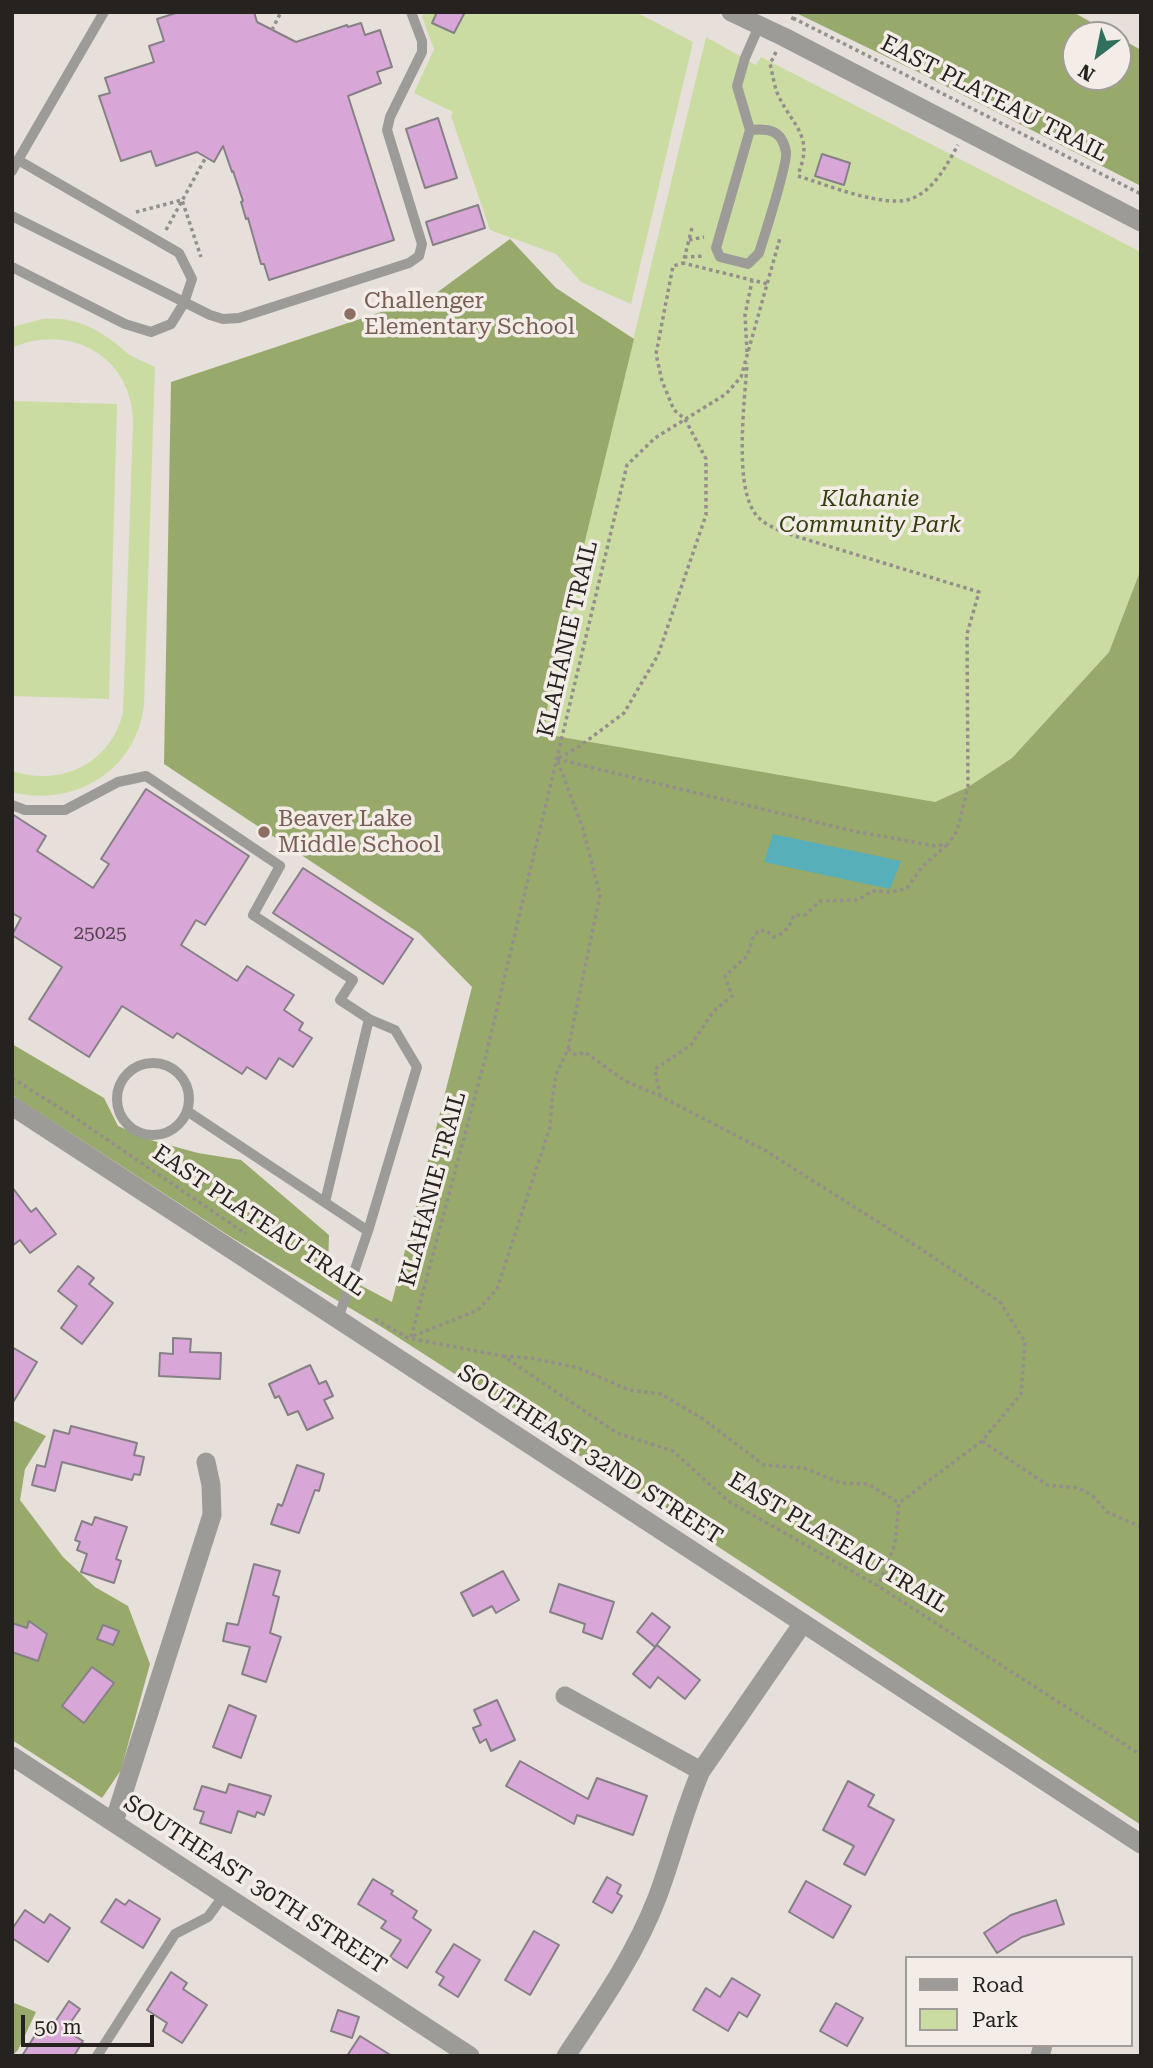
<!DOCTYPE html>
<html>
<head>
<meta charset="utf-8">
<style>
  body { margin:0 }
  #map { position:relative; width:1153px; height:2068px; overflow:hidden; background:#e7dfda; font-family:"Roboto Serif",serif }
  canvas { display:block }
  .frame { position:absolute; inset:0; border:14px solid #252220; pointer-events:none }
  .legend { position:absolute; left:905px; top:1956px; width:228px; height:91px; box-sizing:border-box; background:#f4ede7; border:2px solid #a19c97; margin:0; padding:9px 12px; list-style:none; font-size:21px; color:#252220 }
  .legend li { display:flex; align-items:center; gap:14px; height:35px }
  .legend b { width:35px; border:2px solid #a19c97 }
  .north { position:absolute; left:1062px; top:21px; width:70px; height:70px; box-sizing:border-box; background:#f4ede7; border:2px solid #a19c97; border-radius:50%; rotate:212deg; font-size:19px; font-weight:700; line-height:28px; text-align:center; color:#252220 }
  .north::after { content:''; display:block; margin:auto; width:24px; height:32px; background:#31705d; clip-path:polygon(50% 0,100% 100%,50% 72%,0 100%) }
  .scale { position:absolute; left:21px; top:2015px; width:133px; height:32px; box-sizing:border-box; border:4px solid #252220; border-top:0; padding-left:9px; font-size:21px; line-height:24px; white-space:nowrap; color:#252220; -webkit-text-stroke:5px #f4ede7; paint-order:stroke }
</style>
</head>
<body>
<div id="map">
<canvas width="1153" height="2068"></canvas>
<div class="frame"></div>
<ul class="legend">
<li><b style="height:9px;background:#9d9b98"></b>Road</li>
<li><b style="height:19px;background:#cbdca3"></b>Park</li>
</ul>
<div class="north">N</div>
<div class="scale">50 m</div>
</div>
<script>
const g = document.querySelector('canvas').getContext('2d');
g.lineJoin = 'round';
function fill(path, color) {
  g.fillStyle = color;
  g.fill(path, 'evenodd');
}
function trace(path, color, width, dash) {
  g.strokeStyle = color;
  g.lineWidth = width;
  g.lineCap = dash ? 'butt' : 'round';
  g.setLineDash(dash || []);
  g.stroke(path);
}
function drawText(font, color, halo, rows, align = 'center') {
  g.font = font + ' "Roboto Serif",serif';
  g.lineWidth = 7;
  g.setLineDash([]);
  g.textBaseline = 'middle';
  g.strokeStyle = halo;
  g.fillStyle = color;
  for (const [text, x, y, turn = 0] of rows) {
    g.save();
    g.translate(x, y);
    g.rotate((+turn || 0) * Math.PI / 180);
    g.textAlign = isNaN(turn) ? turn : align;
    if (halo) g.strokeText(text, 0, 0);
    g.fillText(text, 0, 0);
    g.restore();
  }
}
const green = new Path2D(`
  M425 12H636L693 42 631 304 581 282 556 254 490 230 451 116 453 112 414 93 434 49 422 17Z
  M706 37 756 65 761 57 1141 252 1139 574 1109 652 1012 758 968 787 935 802 483 1392 385 1329 487 930 544 734 551 681Z
  M42 319C76 316 101 330 126 352 133 358 146 362 155 367L144 705C136 771 74 808 12 792V771C61 787 110 764 123 713L133 423C133 357 70 322 12 348V327Z
  M12 401 117 404 109 699 12 696Z`);
const forest = new Path2D(`
  M794 12H1073L1114 35H1076V77H1118V37L1141 50V186L920 73Z
  M510 239 556 288 634 339 551 681 544 734 935 802 968 787 1012 758 1109 652 1141 569V1825L483 1392 385 1329 231 1237 12 1095V1044L104 1098 118 1126 154 1141 198 1153 241 1160 329 1235 328 1268 392 1302 472 987 419 933 164 764 171 382 435 294Z
  M12 1420 46 1436 25 1469 20 1500 63 1557 95 1587 128 1606 150 1664 121 1770 102 1798 12 1740Z
  M12 2002 36 2012 18 2050 12 2056Z`);
const water = new Path2D(`
  M773 834 901 861 890 889 764 862Z`);
const building = new Path2D(`
  M179 12H254L257 22 296 42 347 25 348 27 361 23 365 35 380 30 392 67 377 72 381 83 348 96 394 240 269 280 264 264H261L248 218 246 219 241 202 243 201 233 171 232 172 223 146 214 162 197 152 156 166 151 151 121 161 99 96 110 93 105 78 154 62 149 46 164 41 157 19Z
  M437 12H465L454 33 432 23Z
  M438 118 457 178 425 188 406 129Z
  M822 154 850 163 844 185 815 176Z
  M478 205 485 228 433 245 426 222Z
  M146 789 249 856 205 925 196 920 181 945 237 981 247 966 294 995 284 1010 303 1023 299 1030 312 1038 293 1067 279 1058 266 1079 247 1067 242 1074 177 1033 173 1038 122 1006 89 1057 29 1019 62 967 12 935 21 918 12 913V814L46 836 37 851 93 888 109 864 101 859Z
  M303 868 413 939 383 984 273 913Z
  M12 1187 31 1212 36 1208 56 1234 30 1253 20 1240 12 1246Z
  M78 1266 94 1278 89 1284 113 1303 82 1344 61 1328 77 1306 58 1291Z
  M173 1338 191 1339 190 1352 221 1353 220 1379 159 1376 160 1353 173 1354Z
  M12 1347 37 1362 12 1404Z
  M310 1365 319 1384 326 1381 333 1396 324 1400 333 1418 307 1430 298 1411 288 1415 279 1396 275 1398 269 1384Z
  M71 1426 137 1443 134 1455 144 1457 140 1475 134 1474 132 1480 62 1462 55 1491 32 1485 37 1465 45 1467 54 1430 69 1434Z
  M297 1465 324 1474 319 1491 315 1490 299 1533 271 1524 278 1504 282 1506Z
  M95 1517 127 1527 116 1559 121 1561 114 1583 81 1572 87 1554 77 1550 80 1542 75 1540 82 1521 92 1525Z
  M254 1564 280 1571 273 1595 279 1597 270 1633 281 1637 266 1682 242 1674 250 1647 223 1641 227 1623 238 1625Z
  M503 1571 519 1600 496 1613 492 1606 473 1616 461 1593Z
  M559 1584 614 1602 602 1639 583 1632 585 1624 550 1612Z
  M652 1613 670 1627 655 1647 637 1632Z
  M29 1621 47 1634 38 1661 12 1652V1623L27 1628Z
  M103 1625 119 1631 113 1645 97 1639Z
  M657 1645 700 1680 685 1699 658 1677 650 1688 633 1674Z
  M92 1667 114 1683 84 1723 62 1706Z
  M497 1700 515 1740 491 1751 486 1739 480 1743 473 1728 481 1725 474 1710Z
  M229 1705 256 1716 241 1758 213 1747Z
  M520 1761 588 1799 597 1778 647 1796 633 1835 577 1815 574 1824 506 1786Z
  M848 1781 874 1795 868 1806 894 1820 865 1875 844 1864 854 1846 823 1830Z
  M229 1784 271 1796 264 1815 257 1812 255 1817 238 1811 231 1833 200 1823 204 1812 194 1809 202 1786 226 1793Z
  M607 1877 621 1885 617 1893 622 1896 612 1913 593 1902Z
  M373 1879 393 1891 391 1894 417 1911 413 1918 431 1930 407 1968 390 1957 401 1940 381 1928 386 1921 358 1904Z
  M806 1881 851 1906 833 1938 789 1912Z
  M116 1899 125 1905 129 1900 160 1919 143 1948 101 1922Z
  M1056 1900 1064 1924 1022 1937 997 1953 984 1933 1011 1915Z
  M25 1910 44 1923 50 1914 70 1928 48 1962 12 1938V1929Z
  M534 1931 559 1945 530 1995 505 1980Z
  M454 1944 480 1960 458 1997 439 1985 444 1977 436 1972Z
  M171 1972 187 1983 183 1989 207 2005 182 2043 163 2031 167 2023 147 2010Z
  M732 1978 760 1995 747 2017 739 2012 728 2031 693 2010 706 1988 720 1997Z
  M69 2001 80 2009 65 2030 83 2041 74 2056H22L39 2029 47 2034Z
  M836 2003 863 2018 847 2046 820 2031Z
  M338 2010 359 2017 352 2038 331 2031Z
  M360 2036 392 2056H347Z`);
const path = new Path2D(`
  M793 18 1141 194
  M792 20 796 12
  M272 30 281 12
  M776 52 770 64C773 75 774 87 779 97 794 127 814 137 798 174
  M798 176C825 184 887 210 913 198 935 189 947 164 958 145
  M136 212 182 200 201 257
  M692 228 683 263 768 284
  M166 230 206 157
  M689 240 704 237
  M684 257 705 256
  M747 352 745 315 752 281
  M559 758 580 746 624 713 658 655 706 515V459L685 419 674 410 662 381 656 354 673 266 683 263
  M557 759 853 831 936 846 948 844 957 831 968 787 967 634 979 592 795 536C781 531 762 525 754 512 734 481 745 400 747 363
  M568 1049 576 1055 585 1052 625 1081 660 1096 766 1151 921 1249 1000 1302 1025 1342 1021 1394 982 1441 899 1503
  M12 1078 71 1115 246 1234
  M660 1096 655 1069 691 1045 713 1012 732 996 725 976 747 956 753 938 759 930 767 931 773 937C786 933 789 927 794 915H805L820 901 858 900 872 891 892 892 907 888 922 867 948 844
  M375 1319 408 1338 503 1356 617 1433 673 1451 728 1501 878 1586 1141 1755
  M413 1336 478 1310 497 1289 550 1127 552 1101 556 1075 568 1049 600 895 583 829 557 759
  M411 1337 485 1059 627 465 655 438 726 394 741 377 780 238
  M503 1356 531 1358 579 1368 629 1390 661 1394 703 1419 764 1465 804 1468 841 1483 868 1484 899 1503 895 1544 878 1586
  M982 1441 1047 1485 1079 1488 1094 1497 1107 1512 1141 1527`);
const service = new Path2D(`
  M750 130C769 128 782 130 786 152 788 163 764 237 759 253L748 264 720 257 716 248 750 130 737 86 745 58 759 26
  M18 160 104 12
  M12 171 18 160 179 253 192 279 184 303 171 324 151 332 125 324 12 267
  M12 216 210 315 223 319 239 318 409 263 419 256 422 244 387 130 390 117 422 52V41L411 12
  M12 805 25 810H65L118 782 146 776 280 866 253 915 353 980 340 1000 369 1019 395 1030 417 1067 368 1231 338 1319
  M117 1099a36 36 0 1 1 72 0a36 36 0 1 1-72 0Z
  M187 1111 368 1231
  M325 1202 369 1019
  M97 2056 175 1934 208 1917 224 1895`);
const minor = new Path2D(`
  M565 1696 701 1771
  M12 1756 470 2056
  M114 1822 212 1515 211 1485 206 1462
  M566 2056C600 2005 635 1955 657 1898 673 1856 683 1812 701 1771L803 1623
  M1040 2056 1043 2045`);
const tertiary = new Path2D(`
  M731 12 784 37 1141 222
  M12 1106 1141 1844`);
const markers = [
  [350,314,7,"#8d6e63"],
  [264,832,7,"#8d6e63"]
];
const numberNames = [
  ["25025",100,933]
];
const streetNames = [
  ["EAST PLATEAU TRAIL",994,99,27],
  ["KLAHANIE TRAIL",568,639,-77],
  ["KLAHANIE TRAIL",433,1189,-75],
  ["EAST PLATEAU TRAIL",259,1221,34],
  ["SOUTHEAST 32ND STREET",590,1455,33],
  ["EAST PLATEAU TRAIL",838,1543,31],
  ["SOUTHEAST 30TH STREET",255,1885,33]
];
const educationNames = [
  ["Challenger",364,301],
  ["Elementary School",364,327],
  ["Beaver Lake",278,819],
  ["Middle School",278,845]
];
const parkNames = [
  ["Klahanie",870,499],
  ["Community Park",870,525]
];
fill(green, '#cbdca3');
fill(forest, '#98a96c');
fill(water, '#57afb9');
fill(building, '#d8a7d7');
trace(building, '#868086', 2);
trace(path, '#958f8b', 3.5, [3.5, 3.5]);
trace(service, '#9d9b98', 10);
trace(minor, '#9d9b98', 19);
trace(tertiary, '#9d9b98', 19);
for (const [x, y, r, color] of markers) {
  const dot = new Path2D();
  dot.arc(x, y, r, 0, 2 * Math.PI);
  g.fillStyle = color;
  g.fill(dot);
  trace(dot, '#f4ede7', 2.5);
}
drawText('19px', '#52434e', null, numberNames);
drawText('23px', '#252220', '#f4ede7', streetNames);
drawText('23px', '#785e54', '#f4ede7', educationNames, 'left');
drawText('italic 23px', '#343f10', '#f4ede7', parkNames);
</script>
</body>
</html>
